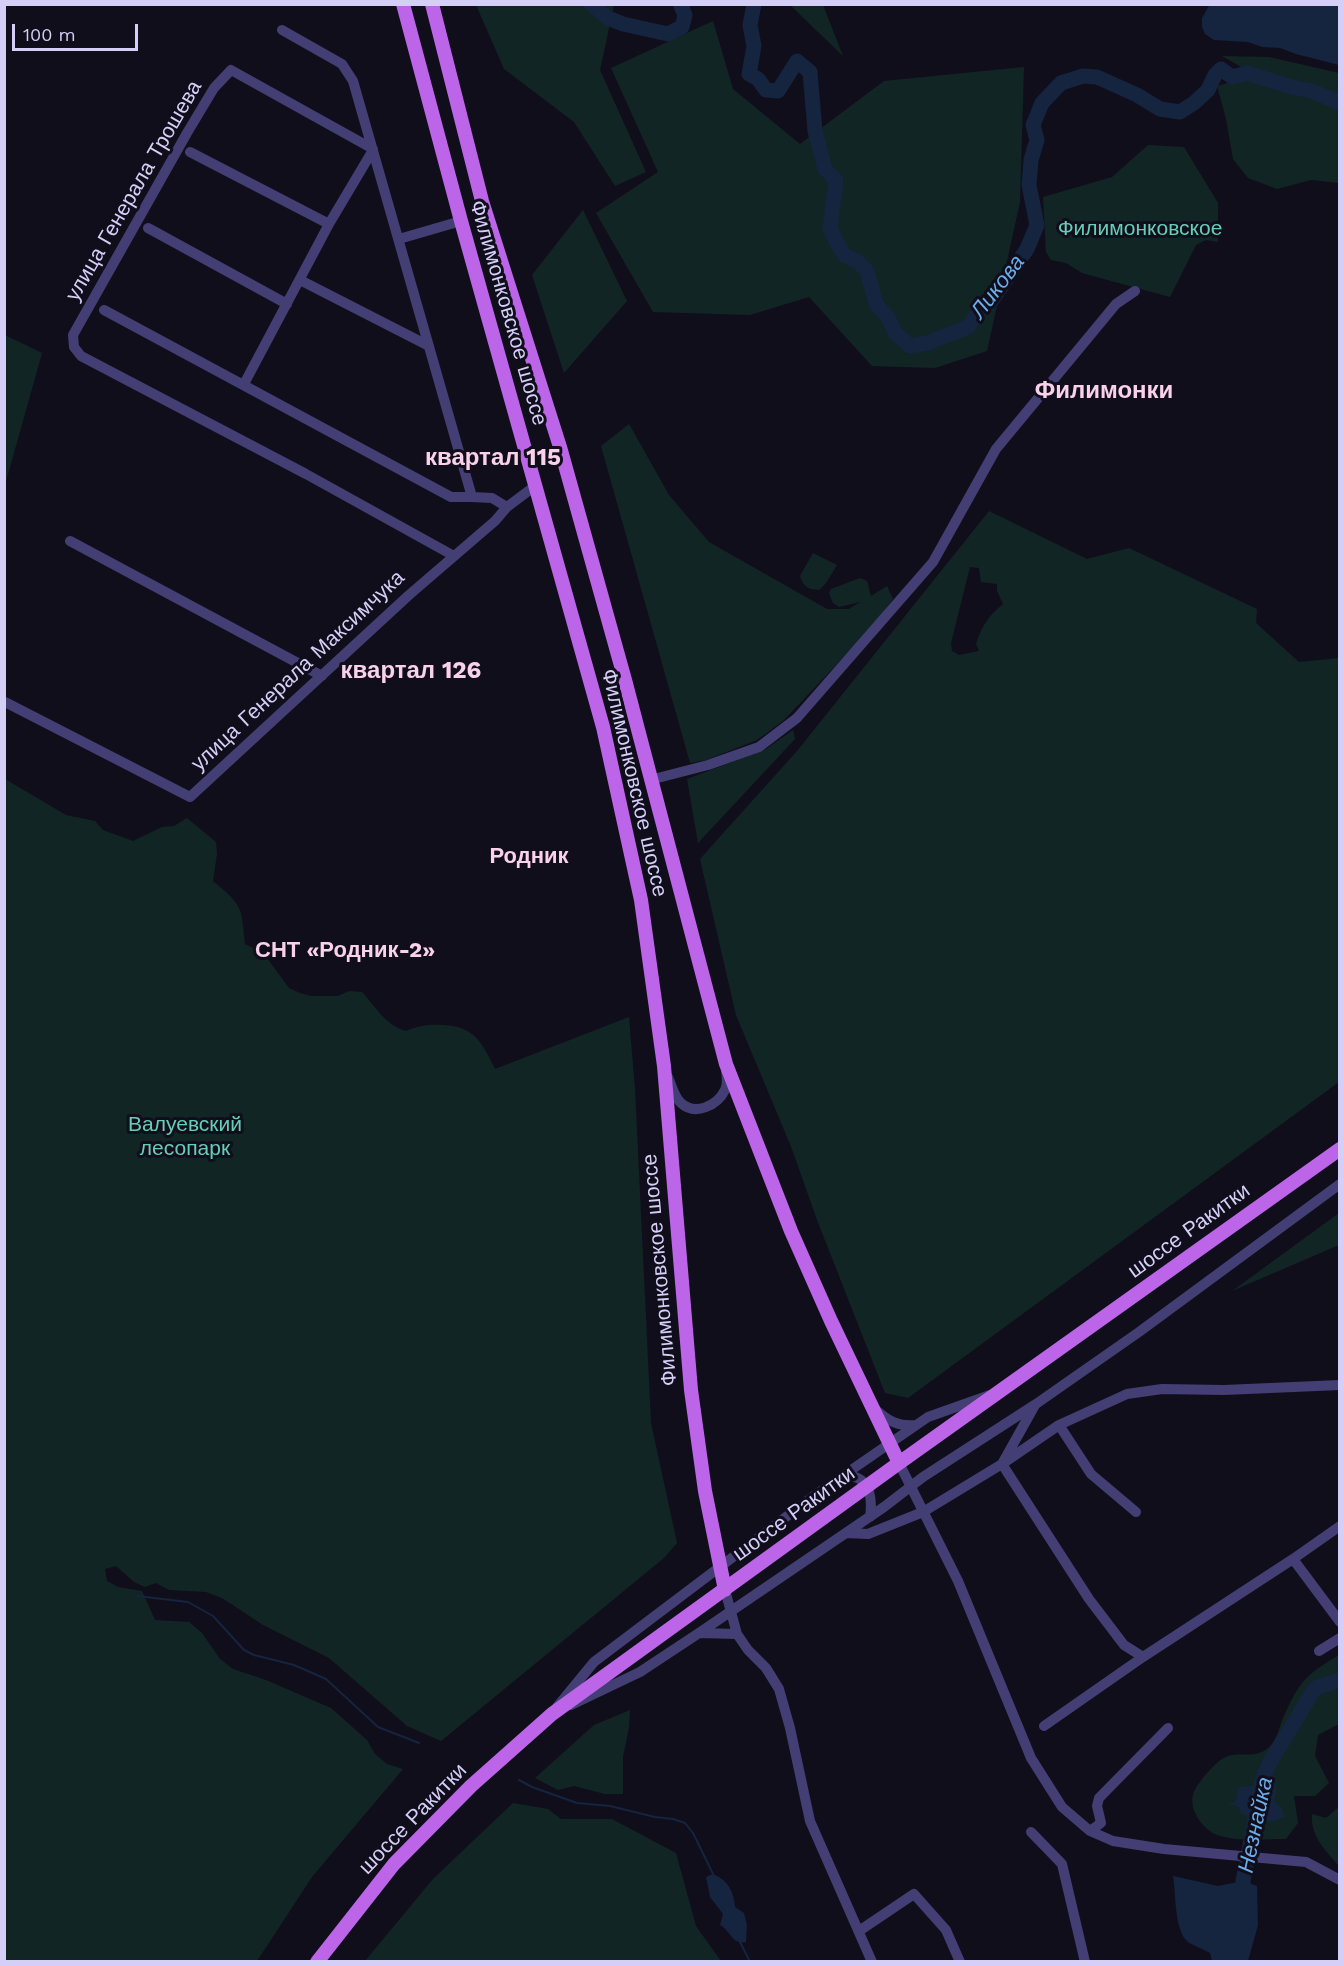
<!DOCTYPE html>
<html>
<head>
<meta charset="utf-8">
<style>
  body { margin:0 }
  #map { position:relative; width:1344px; height:1966px; overflow:hidden; background:#110e1c; font-family:"Work Sans",sans-serif }
  canvas { display:block }
  .frame { position:absolute; inset:0; border:6px solid #d5cff8; pointer-events:none }
  .scale { position:absolute; left:12px; top:24px; width:126px; height:27px; box-sizing:border-box; border:3px solid #d5cff8; border-top:0; padding-left:8px; font-size:18px; line-height:21px; white-space:nowrap; color:#d5cff8; -webkit-text-stroke:4px #110e1c; paint-order:stroke }
</style>
</head>
<body>
<div id="map">
<canvas width="1344" height="1966"></canvas>
<div class="frame"></div>
<div class="scale">100 m</div>
</div>
<script>
const g = document.querySelector('canvas').getContext('2d');
g.lineJoin = 'round';
function fill(path, color) {
  g.fillStyle = color;
  g.fill(path, 'evenodd');
}
function trace(path, color, width, dash) {
  g.strokeStyle = color;
  g.lineWidth = width;
  g.lineCap = dash ? 'butt' : 'round';
  g.setLineDash(dash || []);
  g.stroke(path);
}
function drawText(font, color, halo, rows, align = 'center') {
  g.font = font + ' "Work Sans",sans-serif';
  g.lineWidth = 6;
  g.setLineDash([]);
  g.textBaseline = 'middle';
  g.strokeStyle = halo;
  g.fillStyle = color;
  for (const [text, x, y, turn = 0] of rows) {
    g.save();
    g.translate(x, y);
    g.rotate((+turn || 0) * Math.PI / 180);
    g.textAlign = isNaN(turn) ? turn : align;
    if (halo) g.strokeText(text, 0, 0);
    g.fillText(text, 0, 0);
    g.restore();
  }
}
const green = new Path2D(`
  M476 5H614L600 70 646 172 615 186 574 122 504 69Z
  M790 5H823L843 56Z
  M713 21 733 89 800 144 884 81 1024 67 1020 202 987 351 935 368 872 366 809 297 750 315 653 312 596 213 658 172 611 68Z
  M1222 56 1269 57 1339 73V107H1337L1340 108 1339 183 1311 180 1277 189 1248 178 1233 159 1226 119 1217 86 1246 78 1253 80 1243 68Z
  M1148 145 1184 147 1218 203V242L1206 240 1196 245 1170 297 1082 273 1066 263 1051 260 1046 252 1043 197 1112 177Z
  M583 210 627 301 564 373 532 275Z
  M5 335 42 353 5 485Z
  M629 424 669 495 709 542 827 609H849L860 602 839 607 833 603 829 593 831 589 860 578 867 581 871 596 887 586 893 599 874 625 783 721 757 740 706 760 690 763 601 446Z
  M989 511 1087 559 1129 548 1257 609 1256 623 1299 662 1339 658V1082L908 1398 885 1393 817 1220 792 1149 736 1015 700 859 797 751ZM970 567 979 568 981 582 997 584V591L1003 604C988 616 982 626 976 644L979 651 959 655 952 651 951 643Z
  M813 553 837 565 826 583 819 590C807 589 804 587 800 576Z
  M793 730 795 739 698 843 687 779 766 749Z
  M5 779 66 815 95 821 103 830 133 841 162 827 174 826 187 818 216 842 217 854 213 881C243 906 241 906 245 944L257 950 267 958 289 988 300 993 311 996H338L349 991 362 992C376 1007 385 1025 406 1031 418 1026 428 1024 442 1025 474 1026 482 1042 495 1069L629 1017 635 1089 651 1423 677 1543 664 1558 441 1741 407 1726 329 1658 263 1625 222 1598 206 1592 169 1590 156 1583 145 1587 134 1582 116 1566 105 1569 107 1581 118 1587 142 1591 155 1620 189 1622 202 1633 220 1659 233 1669 266 1680 331 1708 367 1740 375 1754 387 1764 403 1769 312 1877 257 1961H5Z
  M1339 1213V1245L1232 1291Z
  M1339 1655V1724L1318 1735 1315 1756 1329 1783 1315 1796H1294L1298 1823 1286 1839C1265 1839 1238 1842 1217 1835 1203 1829 1189 1811 1193 1795 1195 1785 1214 1764 1222 1759 1238 1748 1256 1763 1272 1744 1277 1737 1280 1726 1283 1718 1300 1681 1304 1676 1339 1655Z
  M630 1710 629 1727 623 1757V1794H605L574 1786 558 1790 535 1778 594 1725Z
  M513 1803 548 1809 561 1819H612L676 1853 696 1926 721 1961H365L433 1879Z
  M1339 1807V1866C1326 1851 1310 1836 1312 1814L1326 1818Z`);
const water = new Path2D(`
  M1210 4 1339 5V65L1296 54 1280 48 1262 47 1248 42 1214 40 1205 34 1202 27V18Z
  M1265 1763 1269 1764C1275 1774 1279 1791 1274 1802L1282 1808V1813L1285 1816 1275 1821H1265L1260 1837H1251L1247 1816 1240 1813V1808L1235 1805H1228L1236 1801 1238 1787 1253 1786C1257 1776 1255 1767 1265 1763Z
  M713 1874C728 1880 734 1892 735 1907L744 1913 747 1925 746 1942C732 1945 731 1931 720 1925L723 1914 710 1897 706 1877Z
  M1173 1876 1218 1886 1243 1881 1257 1886 1258 1925 1248 1961H1212L1210 1953C1203 1949 1194 1946 1188 1942 1174 1931 1176 1892 1173 1876Z`);
const stream = new Path2D(`
  M137 1596 188 1602 213 1616 244 1650 254 1655 294 1665 326 1679 378 1727 419 1743
  M519 1780 532 1787 577 1803 610 1806 655 1817 673 1819 685 1823 693 1833 714 1876
  M739 1940 750 1962`);
const river = new Path2D(`
  M591 4 608 18 623 24 668 34 682 27 685 15 681 6 683 4
  M754 4 750 25 754 46 749 74 758 79 766 90 778 91 797 61 810 72 815 131 825 169 836 180 830 228 837 243 845 256 857 261 867 271 876 304 889 319 895 333 910 346 927 343 968 327 980 309 990 303 1027 249 1037 225 1029 185 1031 160 1037 140 1033 125 1042 103 1061 83 1083 76 1097 77 1137 95 1160 109 1180 112 1194 103 1208 90 1215 75 1221 69 1232 77 1247 73 1291 87 1312 91 1340 103
  M1262 1783 1269 1764 1315 1688 1340 1680
  M1243 1901V1881L1255 1818`);
const minor = new Path2D(`
  M282 30 342 64 353 81 472 497 492 498 507 507
  M373 149 231 70 214 88 187 133 73 335 74 347 81 356 306 474 454 556
  M190 152 329 224
  M148 228 287 304
  M399 239 461 221
  M300 280 429 346
  M104 310 451 497H472
  M244 384 329 224 373 150
  M70 541 322 676
  M5 702 190 797 409 595 495 521 507 507 535 486
  M650 780 708 765 759 747 797 718 933 562 996 449 1116 304 1135 291
  M668 1077C672 1086 674 1097 681 1103 695 1116 717 1106 725 1090 728 1084 727 1078 726 1071
  M1035 1405 1002 1464 1089 1599 1124 1645 1143 1657
  M876 1410C888 1421 899 1427 916 1425
  M1059 1425 1091 1474 1136 1512
  M899 1463 958 1581 1031 1758 1062 1807 1090 1831 1113 1841 1164 1849 1306 1862 1340 1880
  M845 1475C869 1476 873 1496 870 1517
  M846 1533 868 1534 923 1512 1002 1464 1059 1425 1127 1394 1162 1389 1224 1390 1340 1385
  M1293 1559 1340 1622
  M725 1590 737 1634 748 1650 766 1668 779 1689 790 1728 810 1821 872 1962
  M699 1633 737 1634
  M1319 1651 1340 1638
  M571 1705 640 1672 699 1633 884 1507 923 1477 1036 1404 1139 1332 1340 1184
  M557 1707 594 1662 815 1495 928 1417 990 1395
  M1044 1726 1143 1657 1293 1559 1340 1526
  M1090 1831 1101 1823 1097 1806 1099 1798 1168 1728
  M1031 1832 1062 1864 1085 1962
  M859 1931 914 1894 946 1930 960 1962`);
const major = new Path2D(`
  M403 4 461 221 603 727 641 900 664 1066 691 1390 705 1491 725 1590
  M432 4 482 201 560 447 625 680 726 1064 791 1231 831 1321 899 1463
  M317 1962 394 1864 471 1786 552 1714 899 1463 1340 1149`);
const streetNames = [
  ["улица Генерала Трошева",134,191,-60],
  ["Филимонковское шоссе",508,313,74],
  ["улица Генерала Максимчука",298,671,-43],
  ["Филимонковское шоссе",634,783,77],
  ["шоссе Ракитки",1189,1231,-36],
  ["Филимонковское шоссе",660,1270,-95],
  ["шоссе Ракитки",794,1514,-36],
  ["шоссе Ракитки",413,1819,-46]
];
const parkNames = [
  ["Филимонковское",1140,229],
  ["Валуевский",185,1125],
  ["лесопарк",185,1149]
];
const waterNames = [
  ["Ликова",998,287,-53],
  ["Незнайка",1256,1825,-78]
];
const neighbourhoodNames = [
  ["Родник",529,857],
  ["СНТ «Родник-2»",345,951]
];
const quarterNames = [
  ["Филимонки",1104,391],
  ["квартал 115",493,458],
  ["квартал 126",411,671]
];
fill(green, '#122525');
fill(water, '#15243f');
trace(stream, '#15243f', 2);
trace(river, '#15243f', 15);
trace(minor, '#433f74', 10);
trace(major, '#bc65e9', 14);
drawText('21px', '#d5cff8', '#110e1c', streetNames);
drawText('21px', '#66cdb7', '#110e1c', parkNames);
drawText('italic 22px', '#6bacea', '#110e1c', waterNames);
drawText('bold 22px', '#f9d1e9', '#110e1c', neighbourhoodNames);
drawText('bold 24px', '#f9d1e9', '#110e1c', quarterNames);
</script>
</body>
</html>
